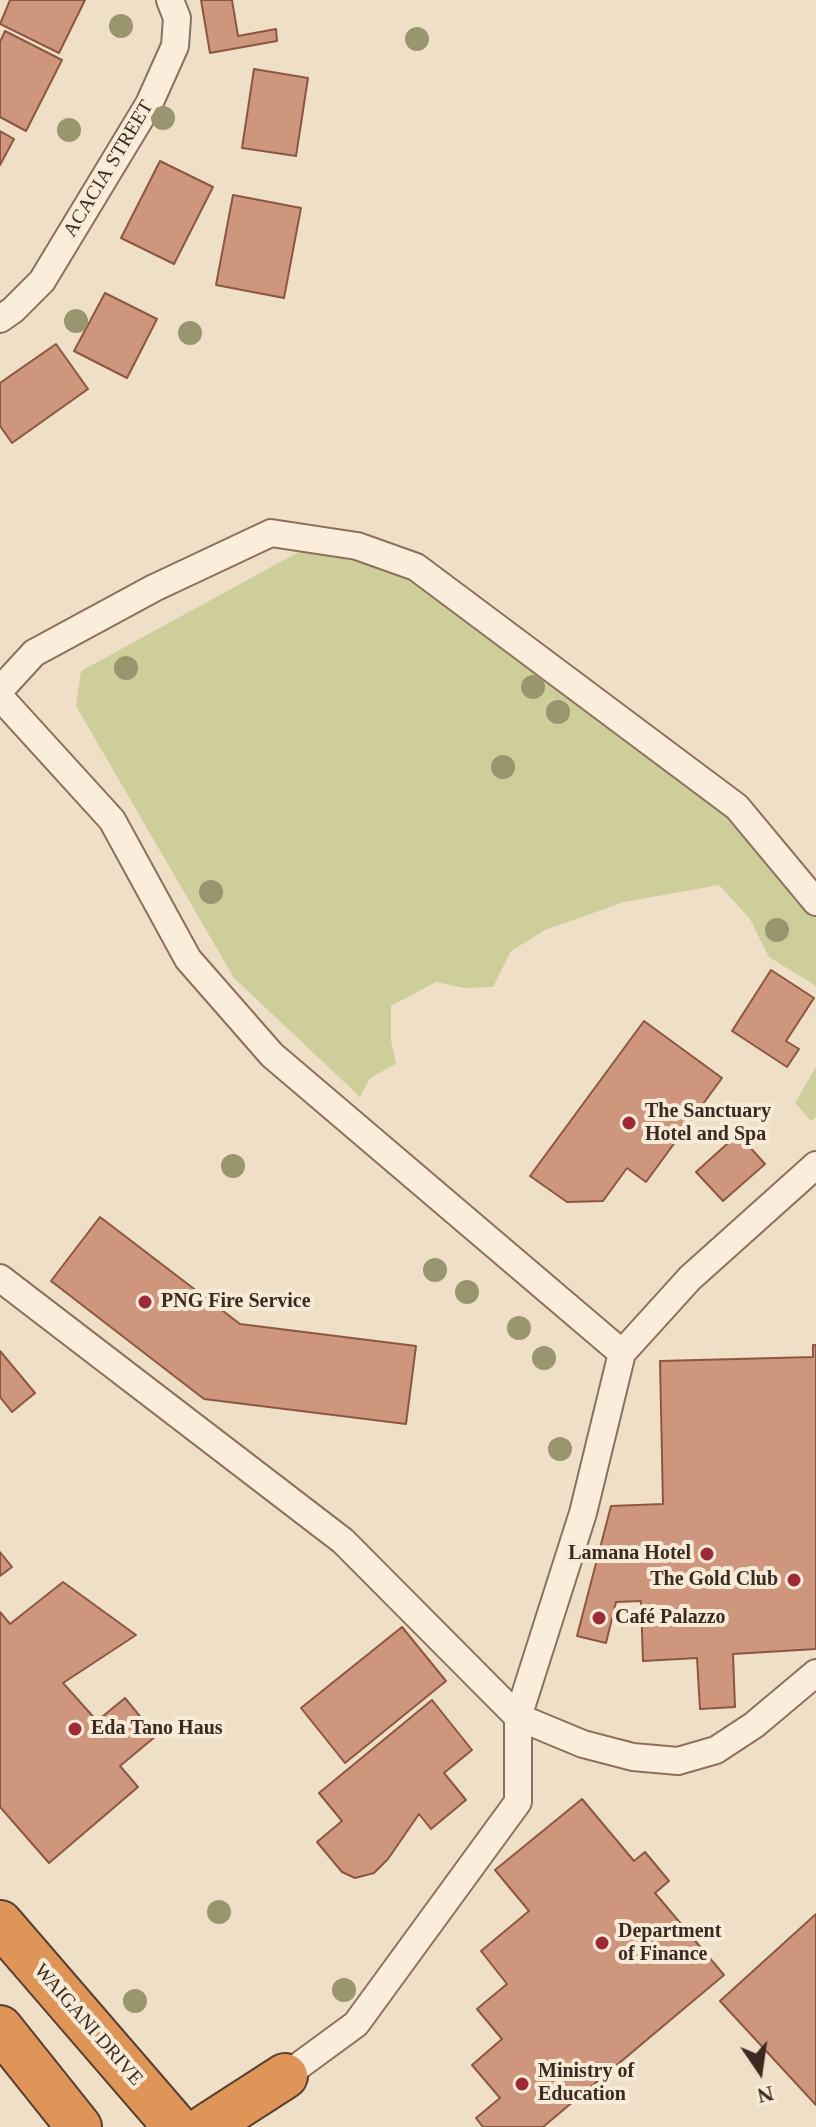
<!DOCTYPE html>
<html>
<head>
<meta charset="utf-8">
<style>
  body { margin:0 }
  #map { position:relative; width:816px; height:2127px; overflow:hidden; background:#f0dfc7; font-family:Georgia,serif }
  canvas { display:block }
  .north { position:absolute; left:720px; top:2031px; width:80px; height:80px; -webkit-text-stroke:6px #f7ead7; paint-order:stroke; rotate:167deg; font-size:22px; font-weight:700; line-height:32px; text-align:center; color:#3c2a20 }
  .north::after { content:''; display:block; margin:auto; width:28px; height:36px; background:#3c2a20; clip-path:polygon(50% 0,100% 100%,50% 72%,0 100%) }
</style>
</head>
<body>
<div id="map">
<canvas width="816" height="2127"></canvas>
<div class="north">N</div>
</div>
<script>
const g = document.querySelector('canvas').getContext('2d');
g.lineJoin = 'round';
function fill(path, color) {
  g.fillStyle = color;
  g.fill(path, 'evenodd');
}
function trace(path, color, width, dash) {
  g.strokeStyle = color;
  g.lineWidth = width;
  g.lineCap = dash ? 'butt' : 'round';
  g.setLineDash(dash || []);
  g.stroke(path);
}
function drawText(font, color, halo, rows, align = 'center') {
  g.font = font + ' Georgia,serif';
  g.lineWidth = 8;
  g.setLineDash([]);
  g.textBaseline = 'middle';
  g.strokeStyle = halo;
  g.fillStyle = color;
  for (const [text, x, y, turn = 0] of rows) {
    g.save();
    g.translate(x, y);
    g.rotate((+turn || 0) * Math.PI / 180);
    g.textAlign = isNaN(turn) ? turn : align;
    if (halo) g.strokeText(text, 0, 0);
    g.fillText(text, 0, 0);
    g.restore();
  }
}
const green = new Path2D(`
  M315 543 406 568 734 811 816 913V986L769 957 750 919 719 885 624 902 545 930 511 951 493 987 464 988 436 982 391 1006V1040L396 1064 370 1078 360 1097 234 978 76 706 81 671Z
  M816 1067V1117L811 1121 795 1103Z`);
const building = new Path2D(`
  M10 0H85L59 53 0 24Z
  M201 0H232L238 36 276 29 277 41 210 53Z
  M5 31 62 60 26 131 0 117V42Z
  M254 69 308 78 296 156 242 148Z
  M0 131 14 139 0 165Z
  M160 161 213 187 174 264 121 238Z
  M233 195 301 208 284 298 216 285Z
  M105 293 157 319 127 378 74 351Z
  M56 344 88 389 12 443 0 426V383Z
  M771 970 814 998 786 1041 799 1049 787 1067 732 1031Z
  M644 1021 722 1078 646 1182 627 1168 603 1201 567 1202 530 1176Z
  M738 1134 765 1164 723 1201 696 1172Z
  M100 1217 240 1324 416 1346 406 1424 204 1399 51 1281Z
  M813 1345H816V1649L733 1654 735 1707 700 1709 697 1658 643 1661 641 1601 616 1602 606 1643 577 1636 611 1506 663 1504 660 1361 813 1357Z
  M0 1351 35 1393 12 1412 0 1397Z
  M0 1552 12 1567 0 1576Z
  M63 1582 136 1635 63 1683 97 1721 125 1698 156 1736 120 1766 138 1787 49 1863 0 1807V1612L10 1624Z
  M402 1627 446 1681 345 1763 301 1708Z
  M432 1700 472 1750 444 1773 466 1800 431 1829 419 1814 388 1859 374 1873 355 1878 342 1872 317 1842 342 1821 319 1793Z
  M582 1799 634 1861 645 1852 669 1881 655 1893 724 1975 543 2127H483L476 2118 500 2098 472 2065 502 2039 477 2009 507 1984 481 1951 529 1911 495 1870Z
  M816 1914V2105L720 2001Z`);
const street = new Path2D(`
  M0 319 13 310 42 281 149 104 175 46 177 18 170 0
  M0 690 34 653 154 588 271 533 357 546 416 567 737 807 816 902
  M0 697 112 820 188 959 272 1055 622 1353
  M0 1278 343 1541 518 1717 583 1744 633 1757 678 1761 716 1750 754 1725 816 1673
  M285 2076 356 2024 518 1802V1717L583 1513 622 1353 690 1278 816 1165`);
const highway = new Path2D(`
  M0 1923 176 2127
  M0 2028 79 2127
  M206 2127 285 2076`);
const trees = [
  [121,26],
  [417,39],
  [163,118],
  [69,130],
  [76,321],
  [190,333],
  [126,668],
  [533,687],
  [558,712],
  [503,767],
  [211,892],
  [777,930],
  [233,1166],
  [435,1270],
  [467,1292],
  [519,1328],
  [544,1358],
  [560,1449],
  [219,1912],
  [344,1990],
  [135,2001]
];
const markers = [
  [629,1123,8,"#9c2a37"],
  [145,1302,8,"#9c2a37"],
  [707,1554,8,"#9c2a37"],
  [794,1580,8,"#9c2a37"],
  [599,1618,8,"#9c2a37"],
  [75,1729,8,"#9c2a37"],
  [602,1943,8,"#9c2a37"],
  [522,2084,8,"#9c2a37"]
];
const streetNames = [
  ["ACACIA STREET",109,169,-59],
  ["WAIGANI DRIVE",88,2025,49]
];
const poiNames = [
  ["The Sanctuary",645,1112],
  ["Hotel and Spa",645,1135],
  ["PNG Fire Service",161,1302],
  ["Lamana Hotel",691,1554,"right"],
  ["The Gold Club",778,1580,"right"],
  ["Café Palazzo",615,1618],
  ["Eda Tano Haus",91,1729],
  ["Department",618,1932],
  ["of Finance",618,1955],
  ["Ministry of",538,2072],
  ["Education",538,2095]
];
fill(green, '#cece9a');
fill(building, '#ce967c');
trace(building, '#8c5741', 2);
trace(street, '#8c705c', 30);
trace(highway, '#5a3f30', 48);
trace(street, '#faeddb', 26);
trace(highway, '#df9558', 44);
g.fillStyle = '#99956e';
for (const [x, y] of trees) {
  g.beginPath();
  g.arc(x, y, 12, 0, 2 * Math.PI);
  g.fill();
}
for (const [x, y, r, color] of markers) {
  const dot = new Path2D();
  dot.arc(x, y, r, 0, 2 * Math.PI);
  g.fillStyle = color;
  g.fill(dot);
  trace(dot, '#f7ead7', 3);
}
drawText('20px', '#3c2a20', '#f7ead7', streetNames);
drawText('bold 20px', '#3c2a20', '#f7ead7', poiNames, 'left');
</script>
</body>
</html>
